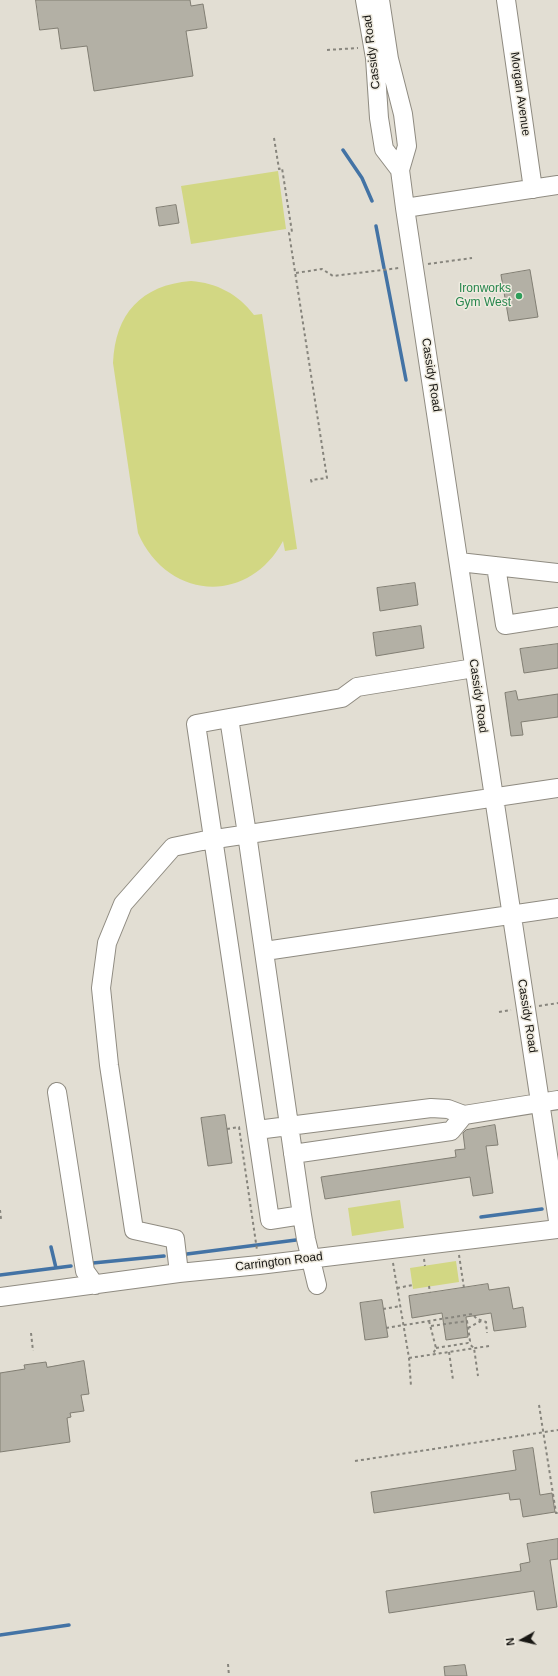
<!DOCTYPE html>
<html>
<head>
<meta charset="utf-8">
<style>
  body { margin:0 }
  #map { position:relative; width:558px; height:1676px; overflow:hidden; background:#e2ded3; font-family:Arial,sans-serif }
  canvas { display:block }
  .north { position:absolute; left:502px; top:1620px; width:40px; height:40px; -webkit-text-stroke:3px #efebe0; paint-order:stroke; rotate:262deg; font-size:11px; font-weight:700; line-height:16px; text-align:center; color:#181713 }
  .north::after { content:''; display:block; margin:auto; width:14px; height:18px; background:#181713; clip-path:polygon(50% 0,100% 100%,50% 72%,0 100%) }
</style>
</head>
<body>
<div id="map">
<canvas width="558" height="1676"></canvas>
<div class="north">N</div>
</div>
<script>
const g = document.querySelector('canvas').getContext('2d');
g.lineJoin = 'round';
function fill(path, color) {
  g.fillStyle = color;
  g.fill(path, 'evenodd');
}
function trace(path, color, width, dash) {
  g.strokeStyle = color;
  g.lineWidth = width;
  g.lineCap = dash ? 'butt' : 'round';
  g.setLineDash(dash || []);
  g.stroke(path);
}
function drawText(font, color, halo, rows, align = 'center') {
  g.font = font + ' Arial,sans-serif';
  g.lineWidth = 3;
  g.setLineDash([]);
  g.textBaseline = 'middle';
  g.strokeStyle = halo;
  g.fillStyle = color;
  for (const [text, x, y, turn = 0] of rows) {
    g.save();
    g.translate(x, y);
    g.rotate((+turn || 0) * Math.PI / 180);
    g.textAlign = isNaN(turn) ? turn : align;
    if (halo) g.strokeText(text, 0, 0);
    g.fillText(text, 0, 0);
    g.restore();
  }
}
const green = new Path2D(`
  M278 171 286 229 191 244 181 186Z
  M191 281C217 283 238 294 254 315L262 314 297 549 285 551 283 541C248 606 167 600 138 533L113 363C115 314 141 285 191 281Z
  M400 1200 404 1228 352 1236 348 1208Z
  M456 1261 459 1282 413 1289 410 1268Z`);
const stream = new Path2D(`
  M343 150 362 178 372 201
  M376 226 384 268
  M385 271 406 380
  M481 1217 542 1209
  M51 1247 56 1268
  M187 1254 296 1240
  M93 1263 164 1256
  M0 1275 71 1266
  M0 1635 69 1625`);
const building = new Path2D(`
  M36 0H190L191 6 203 4 207 28 186 31 193 76 94 91 87 46 61 49 58 28 40 30Z
  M176 205 179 223 159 226 156 208Z
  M530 270 538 317 509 321 501 275Z
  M415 583 418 605 380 611 377 588Z
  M421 626 424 648 376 656 373 633Z
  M558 644V668L524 673 520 649Z
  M516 691 518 700 558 694V717L521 722 523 735 511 736 505 693Z
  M225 1115 232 1163 208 1166 201 1118Z
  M495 1125 498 1145 486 1146 493 1193 473 1196 470 1177 325 1199 321 1177 456 1157 455 1150 465 1149 463 1133 466 1130Z
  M488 1284 489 1290 509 1287 513 1309 523 1307 526 1327 494 1331 491 1313 466 1317 468 1337 446 1340 442 1313 412 1318 409 1296Z
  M382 1300 388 1337 365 1340 360 1303Z
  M84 1361 89 1394 81 1395 84 1411 70 1413 71 1417 67 1418 70 1442 0 1452V1373L25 1369 24 1365 46 1362 47 1367Z
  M533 1448 540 1495 552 1493 555 1512 523 1517 520 1499 510 1500 509 1493 374 1513 371 1492 516 1470 513 1451Z
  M558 1539V1559L550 1560 557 1607 537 1610 534 1591 389 1613 386 1591 521 1571 520 1564 530 1562 527 1544Z
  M465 1665 467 1676H445L444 1667Z`);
const path = new Path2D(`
  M327 50 358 48
  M274 138 279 169 282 168 292 232 289 233 327 478 311 480 312 483
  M428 264 472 258
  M296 273 322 269 333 276 399 268
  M539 1006 558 1003
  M499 1012 511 1010
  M227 1129 239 1127 257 1250
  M0 1210 1 1219
  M459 1255 464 1288
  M424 1259 425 1266
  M393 1263 409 1358 411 1386
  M429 1286 430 1293
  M397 1288 413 1285
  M383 1309 400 1306
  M429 1321 436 1348 433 1354
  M431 1326 467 1321 470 1341 468 1343
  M386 1328 472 1314 477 1319 486 1322 487 1333
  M468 1328 481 1321
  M31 1333 33 1351
  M436 1348 468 1343 474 1348 478 1376
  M449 1352 453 1380
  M409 1358 489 1346
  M539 1405 556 1513H558
  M355 1461 558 1430
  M228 1664 229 1676`);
const minor = new Path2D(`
  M365 0 375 58 379 118 384 149 400 170
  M380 0 389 59 403 114 407 146 400 170 405 208 558 1221
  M506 0 533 189
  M405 208 558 185
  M459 562 558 573
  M496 566 505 625 558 617
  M229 718 342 698 357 687 474 668
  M265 951 558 908
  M57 1092 85 1271 95 1285
  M464 1115 558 1100
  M257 1130 431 1108 448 1109 464 1115 451 1131 293 1154
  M302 1215 270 1220 196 724 229 718 247 834 302 1215 306 1239 317 1285
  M179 1273 175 1239 134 1230 109 1065 101 988 107 943 123 904 173 847 202 841 558 788
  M0 1297 179 1273 259 1265 558 1229`);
const markers = [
  [519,296,4,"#2e9e5b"]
];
const streetNames = [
  ["Cassidy Road",372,52,-97],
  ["Morgan Avenue",520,94,82],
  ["Cassidy Road",431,375,81],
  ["Cassidy Road",478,696,82],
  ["Cassidy Road",527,1016,81],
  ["Carrington Road",279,1262,-7]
];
const leisureNames = [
  ["Ironworks",511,289],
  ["Gym West",511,303]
];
fill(green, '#d2d783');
trace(stream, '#4373a5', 3.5);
fill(building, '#b3b0a5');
trace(building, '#817e73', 1);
trace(minor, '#8f8b81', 20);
trace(path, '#87857d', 2, [3, 3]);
trace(minor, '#fff', 18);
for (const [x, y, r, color] of markers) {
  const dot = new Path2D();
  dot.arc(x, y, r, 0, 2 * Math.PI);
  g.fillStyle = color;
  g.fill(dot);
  trace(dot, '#efebe0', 1.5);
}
drawText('12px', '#181713', '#efebe0', streetNames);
drawText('12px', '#27864d', '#efebe0', leisureNames, 'right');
</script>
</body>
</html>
